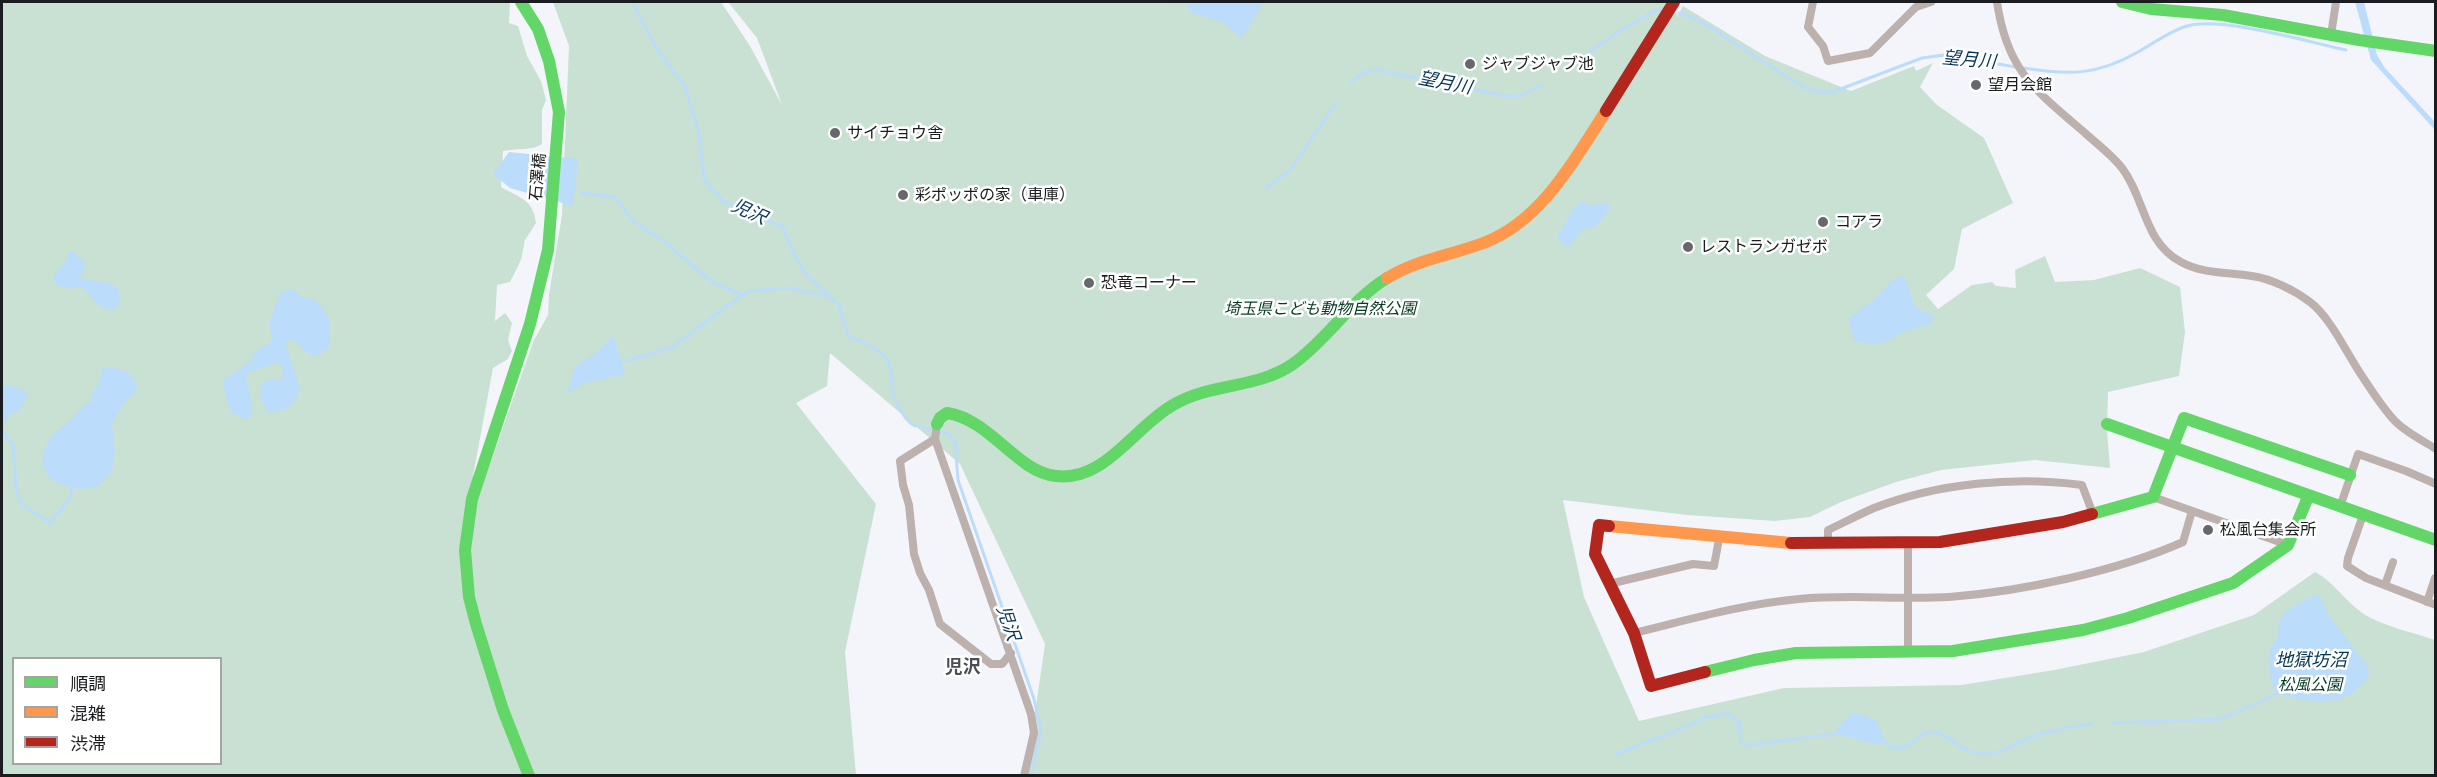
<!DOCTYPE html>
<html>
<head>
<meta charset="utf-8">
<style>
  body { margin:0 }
  #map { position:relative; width:2437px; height:777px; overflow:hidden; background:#f3f5fa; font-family:"Playfair Display","Noto Sans JP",serif }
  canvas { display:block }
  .frame { position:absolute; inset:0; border:3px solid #1b1c1f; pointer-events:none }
  .legend { position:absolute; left:12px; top:657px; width:210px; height:108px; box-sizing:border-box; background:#fff; border:2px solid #a4a4a5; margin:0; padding:8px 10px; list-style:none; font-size:18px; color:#1b1c1f }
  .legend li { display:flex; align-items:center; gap:12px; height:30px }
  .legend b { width:30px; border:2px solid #a4a4a5 }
</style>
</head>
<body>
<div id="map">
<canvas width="2437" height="777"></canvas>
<div class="frame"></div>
<ul class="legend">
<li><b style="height:8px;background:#63d668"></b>順調</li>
<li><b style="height:8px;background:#ff974d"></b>混雑</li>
<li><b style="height:8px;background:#b3261e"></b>渋滞</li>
</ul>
</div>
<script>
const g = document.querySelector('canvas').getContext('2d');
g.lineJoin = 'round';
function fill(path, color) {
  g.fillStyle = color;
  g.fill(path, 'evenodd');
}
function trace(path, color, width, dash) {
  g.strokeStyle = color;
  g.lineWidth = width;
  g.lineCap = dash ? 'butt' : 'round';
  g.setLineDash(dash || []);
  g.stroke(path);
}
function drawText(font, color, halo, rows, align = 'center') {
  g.font = font + ' "Playfair Display","Noto Sans JP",serif';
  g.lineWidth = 5;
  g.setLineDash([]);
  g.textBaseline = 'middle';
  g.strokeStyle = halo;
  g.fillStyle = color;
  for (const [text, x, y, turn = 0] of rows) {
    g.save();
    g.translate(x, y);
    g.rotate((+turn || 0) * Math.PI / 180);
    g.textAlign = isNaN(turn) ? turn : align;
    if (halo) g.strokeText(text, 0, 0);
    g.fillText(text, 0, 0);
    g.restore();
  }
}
const green = new Path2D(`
  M2 2H510L509 23 518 26 527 56 541 81 546 100 542 110V144C532 151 515 148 503 151L501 187C520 198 533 199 536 223L525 240 521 260 510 282 497 285 495 321 505 313 512 323 508 340 512 351 508 359 493 368 473 476 485 478 534 340 548 315 549 294 562 215 569 46 553 2H721L750 46 782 105 757 38 728 2H1664L1678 15 1683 6 1765 56 1851 91 1914 66 1916 71 1933 63 1920 87 1937 105 1984 138 2013 203 1962 229 1954 269 1926 295 1938 309 1972 285 1992 282 1996 286 2016 288 2015 270 2045 256 2055 282 2094 280 2140 268 2180 287 2185 332 2179 376 2108 392 2107 429 2110 468 2035 460 1941 470 1896 482 1841 502 1810 517 1775 521 1687 515 1563 500 1584 597 1639 721 1784 688 1962 685 2054 670 2144 652 2254 615 2315 572C2336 583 2347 605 2369 617 2387 627 2415 633 2435 640V775H1026L1045 644 960 464 830 353 827 386 796 403 876 504 845 652 856 775H2ZM14 658H220V764H14Z`);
const water = new Path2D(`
  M1185 2H1264L1242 38 1222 22 1192 13Z
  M2355 2H2364L2377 55 2385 68 2435 122V130L2371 60Z
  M509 152 578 159 573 206 510 188 493 174Z
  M1583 201 1592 205 1612 203 1603 219 1595 227C1578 226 1578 240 1567 248L1557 238 1573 208Z
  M69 252H74L86 264 80 278C92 284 118 275 120 298 121 304 118 306 114 310 108 309 100 308 96 303 87 294 84 281 70 289L57 285 53 281 54 275 66 261Z
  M1902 276 1906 280 1915 307 1933 316 1932 324 1908 330 1885 342 1875 344 1854 341 1848 319 1878 296 1890 282Z
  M290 289 297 291 301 297 313 299 319 304 329 318 330 345C311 367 307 350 292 339L285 343 300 387C297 404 284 415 267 411L260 398 261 385 267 380H280C284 373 284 366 277 362L248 373 246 377 252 404V412L248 420 231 413 223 387 224 379 250 362 255 352 271 342C273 334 269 329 270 321 270 319 280 295 281 293 284 290 286 290 290 289Z
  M613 336 626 374 585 383 567 394 575 366 597 352Z
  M111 367C125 371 136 374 137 390L124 403 112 424 115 453 113 467 107 478 96 487 80 489 57 483 49 477 42 463C46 433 55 435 74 417 82 409 80 406 92 402L91 393C100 388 100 376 103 368Z
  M7 385 24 390 28 395 20 410 9 415 2 428V387Z
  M2315 595 2319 596 2329 616 2368 667 2369 676C2342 711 2314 702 2276 694 2269 674 2263 654 2278 637 2277 609 2294 607 2315 595Z
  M1852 713 1864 715 1877 721 1885 742C1873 748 1850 735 1835 734L1839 726Z`);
const stream = new Path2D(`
  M632 2 655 46 685 87 699 134 704 179 723 201 783 227 794 255 806 274 839 305 848 336C860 341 875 346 884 356 893 365 891 380 893 392 894 402 906 422 915 426
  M1173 2 1185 3
  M1679 13 1702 22 1806 89 1830 93 1922 58 1944 55 2016 67
  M1576 62 1621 30 1654 11H1664
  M2023 68C2069 75 2096 76 2138 52 2154 43 2170 31 2187 26 2221 16 2309 42 2346 50
  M1350 84 1363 72 1377 70 1506 96H1521L1542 85
  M1267 188 1290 170 1336 103
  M581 193 615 197 634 222 669 245 712 282 742 295
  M626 361 672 347 748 291 789 288 831 297
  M918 426 947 433 955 441 958 480 1034 699 1041 730 1031 776
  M2 431 13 445 16 487 21 504 50 523C59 509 71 505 72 487
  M2114 723 2222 719 2276 694
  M1885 742 1892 748C1916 749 1916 732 1932 732 1952 733 1959 755 1986 754 2003 753 2021 741 2037 735 2055 729 2073 727 2091 724
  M1616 754 1671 733 1703 718 1727 713 1739 722 1741 742 1748 745 1835 734`);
const street = new Path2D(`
  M1813 2 1808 27 1823 46 1828 61 1870 53 1916 7 1931 2
  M1997 2C2007 71 2035 90 2085 133 2097 144 2112 155 2122 168 2145 198 2144 243 2181 262 2203 274 2228 272 2252 276 2272 279 2294 290 2310 302 2331 318 2347 354 2362 376 2372 391 2382 407 2394 420 2405 432 2422 440 2436 449
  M2331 35 2336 2
  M937 424 935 439 1031 714 1034 733 1024 776
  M935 439 900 461 903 485 909 505 914 554 920 573 929 590 940 624 991 664H1002L1011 653
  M2153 497 2288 545
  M2340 507 2358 454 2406 471 2436 484
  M2363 515 2348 558 2347 566 2366 578 2436 605
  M1828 542V530C1843 523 1858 515 1874 508 1938 483 2015 476 2082 485L2093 514
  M1908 543V652
  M1609 584 1693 564 1714 566 1719 539
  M2385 585 2393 562
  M2427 602 2435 578
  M1634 633C1688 620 1743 604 1799 599 1849 594 1899 600 1949 597 2019 592 2118 571 2183 542L2192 511`);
const fast = new Path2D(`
  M521 2 538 29 549 61 559 112 548 250 530 324 472 499 465 550 469 597 476 624 503 710 529 776
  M2122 2 2151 9 2223 15 2359 40 2436 51
  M937 424 940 418 947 413C992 420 1016 472 1056 476 1105 482 1134 427 1173 405 1213 382 1257 389 1293 364 1328 339 1350 301 1387 278
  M2107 424 2436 540
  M2092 514 2153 497 2184 418 2350 475
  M1705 672 1754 660 1796 653 1953 651 2083 630 2128 618 2233 583 2288 545 2308 497`);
const slow = new Path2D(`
  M1387 278C1418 259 1453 255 1486 242 1542 220 1575 159 1606 111
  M1609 526 1791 543`);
const jam = new Path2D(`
  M1606 111 1674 2
  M1609 526 1599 525 1595 554 1634 633 1651 686 1705 672
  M1791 543 1940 542 2063 522 2092 514`);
const markers = [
  [1470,64,6,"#67686c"],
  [1976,85,6,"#67686c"],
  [835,133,6,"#67686c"],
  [903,195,6,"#67686c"],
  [1823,222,6,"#67686c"],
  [1688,247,6,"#67686c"],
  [1089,283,6,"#67686c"],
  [2208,530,6,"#67686c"]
];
const poiNames = [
  ["ジャブジャブ池",1482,64],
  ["望月会館",1988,85],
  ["サイチョウ舎",847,133],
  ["彩ポッポの家（車庫）",915,195],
  ["コアラ",1835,222],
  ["レストランガゼボ",1700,247],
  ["恐竜コーナー",1101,283],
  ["松風台集会所",2220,530]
];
const streetNames = [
  ["石澤橋",538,177,-85]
];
const parkNames = [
  ["埼玉県こども動物自然公園",1320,309],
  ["松風公園",2310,685]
];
const waterNames = [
  ["望月川",1969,60,5],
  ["望月川",1445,83,11],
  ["児沢",749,212,24],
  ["児沢",1008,623,71],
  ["地獄坊沼",2311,660]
];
const neighbourhoodNames = [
  ["児沢",963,667]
];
fill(green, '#c9e1d3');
fill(water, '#bbdcfa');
trace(stream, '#bbdcfa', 3);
trace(street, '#bdb1ad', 8);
trace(fast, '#63d668', 12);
trace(slow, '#ff974d', 12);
trace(jam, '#b3261e', 12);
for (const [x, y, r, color] of markers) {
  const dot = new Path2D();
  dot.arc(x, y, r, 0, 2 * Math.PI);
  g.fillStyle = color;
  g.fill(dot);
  trace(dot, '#fff', 2);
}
drawText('16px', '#1b1c1f', '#fff', poiNames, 'left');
drawText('16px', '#1b1c1f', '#fff', streetNames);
drawText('italic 16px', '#033b1f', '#fff', parkNames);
drawText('italic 18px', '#063656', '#fff', waterNames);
drawText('bold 18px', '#4a4d55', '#fff', neighbourhoodNames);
</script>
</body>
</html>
